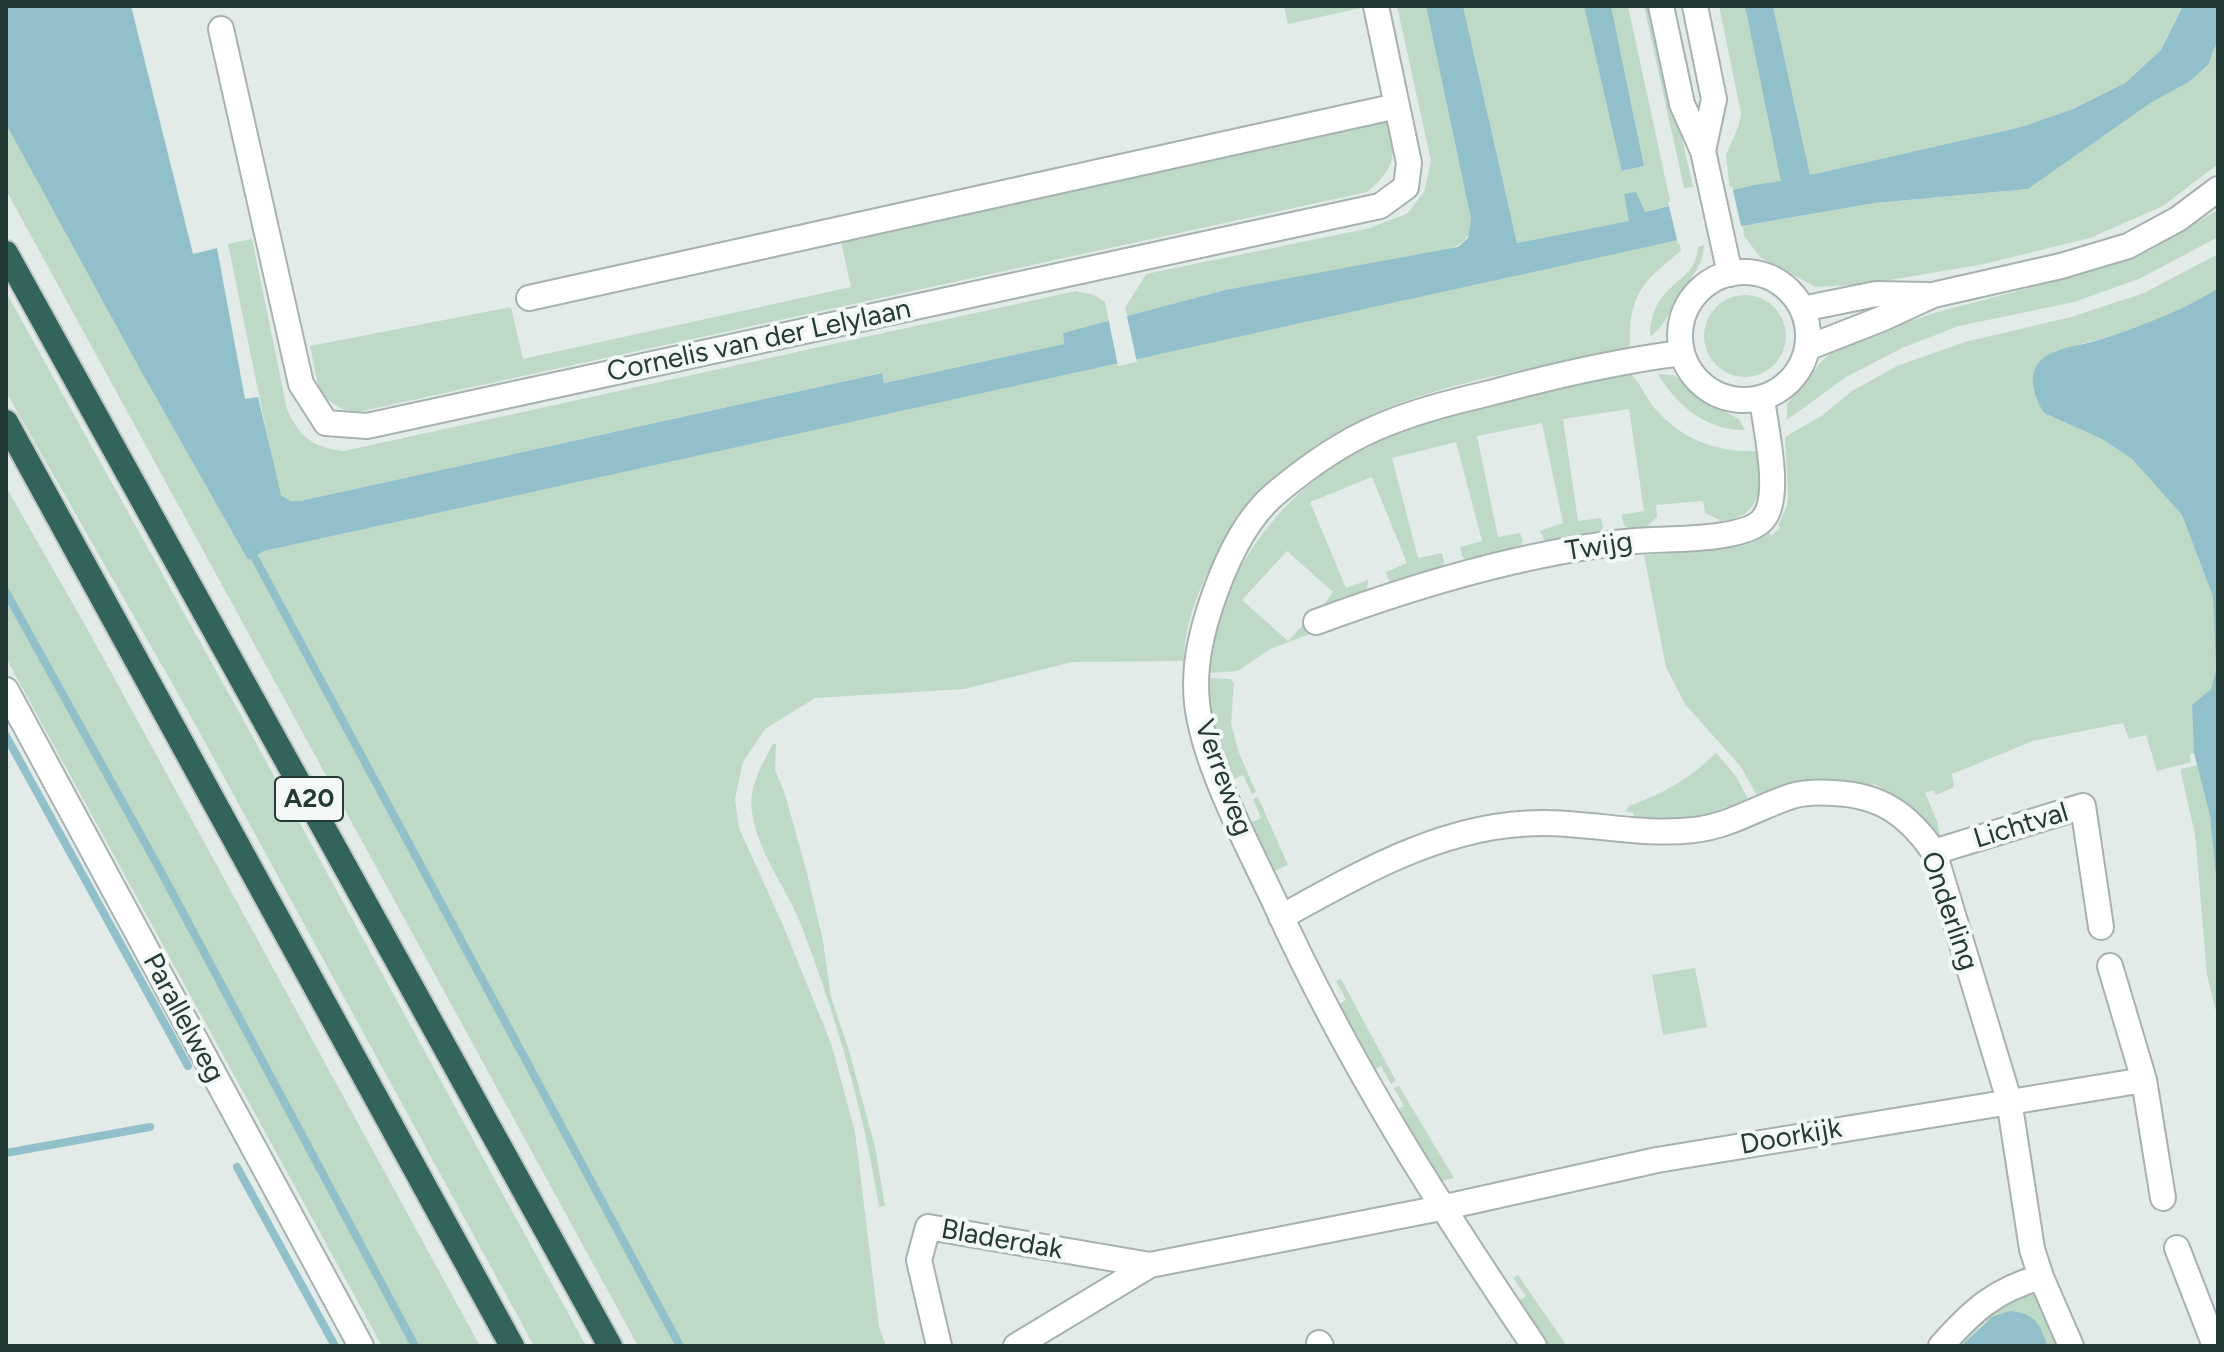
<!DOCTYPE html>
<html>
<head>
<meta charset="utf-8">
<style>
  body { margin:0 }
  #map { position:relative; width:2224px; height:1352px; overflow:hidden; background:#e3ebe8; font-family:Figtree,sans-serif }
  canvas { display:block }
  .frame { position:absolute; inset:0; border:8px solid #243a36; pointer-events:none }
</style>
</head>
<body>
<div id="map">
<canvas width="2224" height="1352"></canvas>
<div class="frame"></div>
</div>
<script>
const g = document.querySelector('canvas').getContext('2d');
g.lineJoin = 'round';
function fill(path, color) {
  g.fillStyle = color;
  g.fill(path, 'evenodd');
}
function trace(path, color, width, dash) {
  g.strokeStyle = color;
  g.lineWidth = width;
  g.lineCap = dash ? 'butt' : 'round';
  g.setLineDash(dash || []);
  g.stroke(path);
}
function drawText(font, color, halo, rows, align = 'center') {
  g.font = font + ' Figtree,sans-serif';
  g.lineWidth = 8;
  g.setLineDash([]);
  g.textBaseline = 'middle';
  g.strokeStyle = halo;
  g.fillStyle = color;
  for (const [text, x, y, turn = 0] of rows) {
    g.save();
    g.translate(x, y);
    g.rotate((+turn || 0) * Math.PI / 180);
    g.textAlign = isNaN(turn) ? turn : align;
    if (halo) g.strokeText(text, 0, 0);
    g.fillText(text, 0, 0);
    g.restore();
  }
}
const green = new Path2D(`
  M1284 6H1360L1361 8 1288 24Z
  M1397 6H1426L1471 219C1472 241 1458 247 1440 252L1225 290 1127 316 1125 308 1146 274 1370 228 1408 213 1424 192 1431 161Z
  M1463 6H1584L1623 171 1644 166 1611 6H1628L1671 205 1644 212 1624 194 1630 221 1517 243Z
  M1644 6H1652L1693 187 1684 188Z
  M1719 6H1745L1782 181 1730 191 1726 155 1739 125 1741 113Z
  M1773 6H2183L2161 50 2125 83 2073 109 2021 127 1810 175Z
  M2218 39V164L2163 206 2090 238 1984 264 1866 284 1816 287 1761 258 1744 236 1743 226 1875 203 2028 189 2152 102 2189 82 2208 65Z
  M1388 122C1397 155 1395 169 1367 192L358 412 342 409 320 395 310 346 511 307 523 359 851 287 841 242Z
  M6 124 137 364 248 560 264 551 1522 273 1679 240 1681 251C1642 282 1628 295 1630 348 1518 373 1396 385 1303 455 1280 472 1263 496 1245 517 1213 555 1184 610 1184 661L1072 662 964 689 815 698 765 729 743 762 735 799 739 828 782 923 831 1043 855 1132 879 1327 886 1346H638L6 190Z
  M2218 210V237L2139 279 2074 302 1959 326 1902 348 1846 377 1787 420V404L1820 363 1841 344 1941 311 2075 276 2149 251Z
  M252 239 287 409C299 437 314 448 344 451L1076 291 1094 295 1105 302 1109 321 1063 333 1064 344 883 383 881 373 300 501H291L281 495 278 488 228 244Z
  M1704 245C1703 268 1690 277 1679 296 1670 312 1665 325 1650 337 1651 280 1696 286 1698 247Z
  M2218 254V288C2170 319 2110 338 2054 351L2033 389 2044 413 2102 439 2132 459 2182 515 2213 597 2216 670 2211 689 2192 705 2194 753 2190 754 2191 762 2157 771 2146 735 2129 739 2123 723 2033 741 1952 774 1954 787 1936 795 1933 790 1925 793 1937 821 1941 841 1882 794 1881 787 1874 784 1871 790 1760 801 1741 767 1685 704 1666 667 1644 555 1746 545 1769 533 1771 536 1780 528 1778 525 1787 506 1788 493 1785 437 1823 415 1852 391 1897 366 1965 342 2071 317 2144 293Z
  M6 292 250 732 586 1346H534L189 713 6 392Z
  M1704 336a41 41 0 1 1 82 0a41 41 0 1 1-82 0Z
  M1631 374C1640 383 1645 395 1652 405 1679 438 1715 453 1757 451 1764 483 1763 517 1722 521L1705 513 1703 501 1656 505 1657 517 1643 530 1625 527 1621 515 1644 511 1629 409 1563 419 1578 521 1601 518 1603 527 1599 535 1546 543 1540 531 1563 523 1542 423 1477 436 1498 537 1520 533 1523 541 1520 549 1469 562 1462 556 1460 547 1482 541 1456 442 1392 458 1418 558 1442 553 1444 561 1442 568 1395 583 1388 579 1386 572 1407 563 1372 477 1310 502 1346 588 1368 580 1367 592 1321 609 1333 592 1287 551 1242 600 1288 641 1304 624 1315 632 1270 649 1238 671 1208 673C1210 631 1225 593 1246 558 1334 417 1483 407 1631 374Z
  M1658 374 1674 375 1701 398 1739 419 1745 430C1707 431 1676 405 1658 374Z
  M6 487 88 630 480 1346H382L6 658Z
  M1208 678 1230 679 1234 683 1231 724 1239 753 1256 792 1252 794 1243 775 1234 779C1219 746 1209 714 1208 678Z
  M773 744H776L775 770 785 794 807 873 823 941 831 997 848 1047 875 1147 885 1206 879 1207C864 1112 837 1020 803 930 789 891 758 855 752 812 748 788 762 764 773 744Z
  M1716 753 1736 776 1751 805C1733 803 1719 807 1706 820L1633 824 1634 813 1625 811 1629 806C1662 794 1690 779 1716 753Z
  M2197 765 2210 816 2217 873 2218 1019 2207 975 2195 834 2181 773V769Z
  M1258 797 1288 865 1273 872 1252 822 1261 818 1253 799Z
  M1695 968 1707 1027 1663 1035 1652 975Z
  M1341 979 1396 1081 1391 1084 1381 1066 1372 1070 1337 1005 1346 1000 1336 981Z
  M1399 1086 1454 1178 1437 1182 1395 1111 1404 1106 1394 1088Z
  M1518 1275 1567 1346H1548L1517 1302 1526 1296 1513 1278Z
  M2025 1289 2035 1292 2062 1346H2048L2041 1329 1986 1321 1961 1346H1954L1973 1324Z`);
const water = new Path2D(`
  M6 6H131L193 254 217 248 245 399 258 397 281 495 291 501H300L882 373 884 383 1064 344 1063 333 1225 290 1458 247 1468 238 1471 219 1426 6H1463L1517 243 1629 221 1624 194 1636 192 1645 212 1754 185 1781 181 1745 6H1773L1810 175 2021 127 2073 109 2125 83 2161 50 2183 6H2218V39L2208 65 2189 82 2152 102 2028 189 1875 203 1742 226 264 551 248 560 137 364 6 124Z
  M1584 6H1611L1644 166 1622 171Z
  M2218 288V895L2210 816 2194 753 2192 705 2211 689 2216 670 2213 597 2182 515 2132 459 2102 439 2044 413C2035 398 2026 376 2040 361 2056 346 2078 347 2098 340 2137 328 2184 310 2218 288Z
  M2010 1311C2038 1314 2039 1325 2048 1346H1961L1992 1317Z`);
const pier = new Path2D(`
  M1732 186 1742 230 1678 244 1668 202Z
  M1126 312 1137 362 1118 366 1108 317Z`);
const stream = new Path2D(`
  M250 549 680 1346
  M6 592 159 868 415 1346
  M6 736 188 1066
  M6 1153 150 1127
  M237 1167 335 1346`);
const minor = new Path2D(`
  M1661 6 1682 104 1703 151 1730 274
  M1695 6 1714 99 1703 151
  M221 29 301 384 326 423 367 426 1380 206 1406 187 1409 163 1376 6
  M529 298 1397 106
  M1316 622C1416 585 1528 551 1635 541 1664 538 1747 542 1764 518 1782 494 1765 427 1762 398
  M6 690 361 1346
  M1934 852 2083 806 2101 927
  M1281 917C1363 872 1446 823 1542 823 1593 823 1643 836 1694 830 1730 826 1758 807 1792 796 1805 792 1819 792 1834 793 1880 795 1908 814 1934 852L2009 1100 2032 1249 2041 1277 2071 1346
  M2110 966 2144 1080 2163 1198
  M2177 1248 2215 1346
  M1319 1343 1321 1346
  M939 1346 919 1260 928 1227 1150 1265
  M1016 1346 1150 1265 1441 1208 1657 1160 2144 1080
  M1534 1346C1437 1202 1348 1063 1276 905 1249 847 1204 766 1197 703 1193 665 1202 629 1215 593 1228 557 1246 518 1276 493 1306 468 1341 443 1376 428 1412 412 1452 402 1490 393 1553 376 1617 361 1682 353
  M1941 1346C1973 1310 1995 1290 2041 1277`);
const tertiary = new Path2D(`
  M1680 336a64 64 0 1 1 128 0a64 64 0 1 1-128 0Z
  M1802 309 1876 294 1927 295
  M1807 348 1881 319 1933 295 2061 266 2128 246 2178 219 2218 189`);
const motorway = new Path2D(`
  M6 253 610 1346
  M6 422 512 1346`);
const shields = [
  [309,799,68]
];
const shieldNames = [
  ["A20",309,799]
];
const streetNames = [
  ["Cornelis van der Lelylaan",759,341,-12],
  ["Twijg",1599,547,-9],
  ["Verreweg",1223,778,70],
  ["Lichtval",2021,826,-17],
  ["Onderling",1949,911,71],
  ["Parallelweg",183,1018,62],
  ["Doorkijk",1791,1137,-10],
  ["Bladerdak",1002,1240,10]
];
fill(green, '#bedac7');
fill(water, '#91bfca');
fill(pier, '#e3ebe8');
trace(stream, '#91bfca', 8);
trace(minor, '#a6b2af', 28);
trace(tertiary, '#a6b2af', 28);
trace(motorway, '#c2c8c7', 28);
trace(minor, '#fff', 24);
trace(tertiary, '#fff', 24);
trace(motorway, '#33645c', 24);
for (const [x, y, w] of shields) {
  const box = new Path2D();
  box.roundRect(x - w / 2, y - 22, w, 44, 6);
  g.fillStyle = '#f3f8f6';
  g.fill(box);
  trace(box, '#243a36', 2);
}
drawText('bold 26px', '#243a36', null, shieldNames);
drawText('28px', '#243a36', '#f3f8f6', streetNames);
</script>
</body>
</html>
